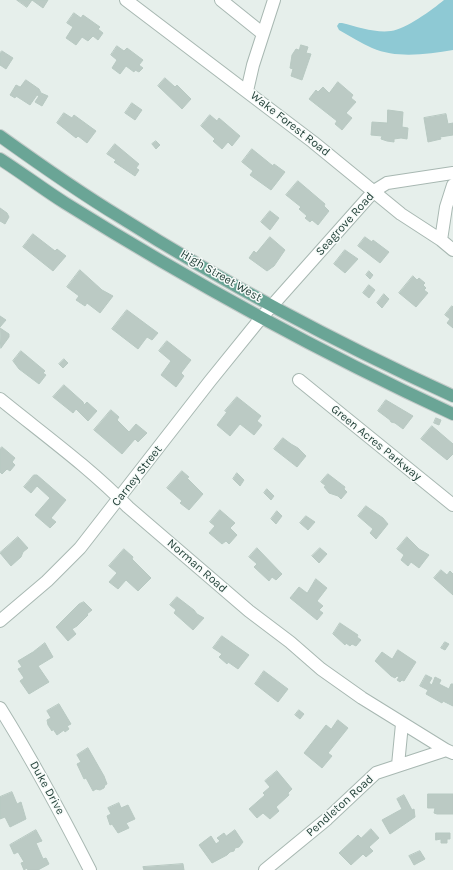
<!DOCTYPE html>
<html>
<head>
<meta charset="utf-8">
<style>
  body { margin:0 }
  canvas { display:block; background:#e6efeb }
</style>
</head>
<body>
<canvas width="453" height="870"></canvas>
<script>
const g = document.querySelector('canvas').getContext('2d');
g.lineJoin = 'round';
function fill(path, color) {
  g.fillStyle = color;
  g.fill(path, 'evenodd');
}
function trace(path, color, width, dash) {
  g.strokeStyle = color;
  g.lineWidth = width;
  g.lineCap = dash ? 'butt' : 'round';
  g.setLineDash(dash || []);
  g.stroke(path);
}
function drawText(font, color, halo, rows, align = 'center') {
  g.font = font + ' Karla,sans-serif';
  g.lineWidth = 3;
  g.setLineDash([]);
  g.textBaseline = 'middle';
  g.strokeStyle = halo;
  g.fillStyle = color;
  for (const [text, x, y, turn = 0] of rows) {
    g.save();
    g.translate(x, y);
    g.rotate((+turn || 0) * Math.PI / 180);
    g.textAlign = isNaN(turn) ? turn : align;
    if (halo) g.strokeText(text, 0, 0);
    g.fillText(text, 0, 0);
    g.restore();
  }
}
const water = new Path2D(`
  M444 0H453V50C427 54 398 59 372 48 361 43 350 36 339 30L337 26 339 23H342C358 27 375 33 391 31 406 29 432 10 444 0Z`);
const building = new Path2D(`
  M17 0H48L43 8 32 0 27 7Z
  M74 13 81 18 83 15 100 27 98 29 103 33 98 40 93 36 88 41 82 37 76 45 66 38 73 27 67 23Z
  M301 45 308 47 306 53 311 54 302 80 291 76 293 69 290 68 292 55 296 49 299 50Z
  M117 46 124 51 127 48 143 60 139 65 143 68 139 72 135 70 134 72 126 66 120 74 112 68 117 60 111 55Z
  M2 51 13 58 6 69 0 65V53Z
  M165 78 175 87 177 85 191 99 182 109 158 86Z
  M26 80 39 89 41 93 48 96 42 106 35 102 39 96 37 95 30 105 16 96 15 98 10 95 16 85 20 87Z
  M338 82 353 95 351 98 356 102 346 113 352 118 342 130 335 124 337 121 309 99 316 90 318 92 323 87 329 93Z
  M132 103 142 110 135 120 125 113Z
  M388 110 403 112 402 127 408 128 407 139 401 138 394 139V142L387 141 381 139 382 136 371 135 372 122 387 123Z
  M64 113 72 118 74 115 96 131 87 143 78 136 76 138 57 123Z
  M446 114 448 124 453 123V135L440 137 441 139 428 142 424 118Z
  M210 115 217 121 219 118 240 136 232 146 228 142 222 149 213 141 215 139 201 126Z
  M156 141 160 145 156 149 152 144Z
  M115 144 139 164 136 168 139 170 135 176 114 162 116 160 107 154Z
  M252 149 273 166 274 164 285 172 271 190 250 175 253 171 242 162Z
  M298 181 325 204 324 206 329 211 318 225 312 220 310 222 305 218 307 216 299 209 301 207 286 195Z
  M0 208 7 213 9 217 5 224 0 221Z
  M270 211 279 218 270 230 261 222Z
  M33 234 55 251 57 249 66 256 53 271 23 247Z
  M270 237 285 250 274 266 267 271 249 258 254 251 256 253Z
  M365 237 372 242 373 240 389 252 380 263 358 246Z
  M345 250 358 259 345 273 334 264Z
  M80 270 102 290 113 296 100 313 87 303 85 306 76 300 79 296 67 287Z
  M369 271 373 275 370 279 366 275Z
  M413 276 417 280 419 278 425 283 423 285 426 288 424 290 428 293 416 307 399 293Z
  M369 285 375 290 369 298 363 293Z
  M384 294 389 299 382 308 377 303Z
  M452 306 453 307V328L447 323 450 319 445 315Z
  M127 310 158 333 152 340 147 337 138 349 112 329Z
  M0 316 6 320 0 327Z
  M0 328 9 334V337L1 348Z
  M167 341 191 360 181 373 184 376 176 387 161 375 171 361 159 351Z
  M21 351 45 371 43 373 46 375 39 384 19 369 13 361Z
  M64 359 68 363 63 368 59 364Z
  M64 385 83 402 84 405 87 402 97 411 88 421 76 409 73 413 53 397Z
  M237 397 261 416 257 421 262 425 254 435 240 424 230 436 217 425 227 412 225 411Z
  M386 400 413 416 403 429 395 423 391 422 390 420 378 411Z
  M111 410 119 417 117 420 129 432 136 424 147 433 138 442 135 439 122 454 94 430Z
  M436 418 441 420 439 425 434 423Z
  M432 426 453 444V454L447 460 421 439Z
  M283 438 291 444 298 448 306 456 297 467 274 449Z
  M2 447 15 458 12 462 15 465 10 471 7 469 2 474 0 472V449Z
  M182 471 189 477 187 478 203 494 189 510 180 503 182 501 167 488Z
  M237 473 244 480 240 486 233 479Z
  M328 474 345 487 344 489 347 492 341 499 338 496 329 493 324 487 326 486 321 482Z
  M34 475H37L66 500 51 518 56 522 50 528 35 515 50 498 37 486 31 493 24 487Z
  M267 489 274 496 271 500 264 493Z
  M366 506 383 518 388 524 376 539 370 533 373 529 358 516Z
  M220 510 235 523 230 528 237 535 229 544 226 541 222 544 209 533 215 526 210 522Z
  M277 511 282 516 276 524 271 519Z
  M306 516 315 522 308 530 300 523Z
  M18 537 28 548 23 552 21 557 11 566 0 553Z
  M407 537 419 549 429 555 419 568 411 562 408 566 401 560 404 555 397 549Z
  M257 548 282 574 276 580 272 577 269 581 254 567 257 564 249 557Z
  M320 548 327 554 319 563 312 556Z
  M124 549 133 557 132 559 151 578 138 591 126 580 118 589 109 582 117 573 109 566Z
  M441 570 447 575 450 571 453 574V595L434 578Z
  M316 579 327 588 317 601 323 606 319 610 323 613 317 620 290 598 299 587 307 593Z
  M177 597 194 610 197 614 204 618 193 630 174 613 176 610 170 605Z
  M84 602 92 610 87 614 88 615 77 626 72 629 76 634 68 641 56 627 79 604Z
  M340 623 358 635 357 637 361 640 356 646 352 644 350 646 346 643 345 645 333 634Z
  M222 636 249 655 238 669 228 662 227 664 219 657 222 654 213 648Z
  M445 642 449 644 445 650 441 648Z
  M45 643 53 657 38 666 49 682 29 694 20 681 24 678 18 669 22 667 18 661 33 652Z
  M398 650 416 662 404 681 402 680 400 682 397 680 399 677 397 676 395 678 391 676 375 661 382 652 392 659Z
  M264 671 288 689 278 702 255 684Z
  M426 675 432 678 429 683 432 685 435 677 441 680 439 684 449 689 451 684H453V706L443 701 442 703 426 694 428 690 420 686Z
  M59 704 71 724 67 726 69 729 65 732 64 730 57 735 53 729 52 731 48 725 47 720 51 718 47 711Z
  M299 710 304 714 300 719 295 715Z
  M338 720 348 728 328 753 332 756 322 768 304 753 326 725 331 729Z
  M88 748 104 776 107 784 105 785 104 788 100 790 96 789 93 791 86 778 84 779 77 764 81 762 77 755Z
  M277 771 292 789 288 793 289 795 276 807 279 811 270 819 263 813 257 818 249 809 265 795 263 793 270 787 265 781Z
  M12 792 17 804 21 802 26 819 10 827 5 817 0 819V797Z
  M428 794H453V814H437L434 813 435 808H428Z
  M404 795 412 810 414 809 415 817 390 834 382 820 402 809 397 799Z
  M119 803 121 808 128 805 135 819 126 823 129 828 118 833 112 824 110 825 107 816 111 814 108 808Z
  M371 829 379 838 369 847 373 851 366 857 363 854 351 865 339 853 358 835 361 838Z
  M36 830 42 841 36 843 43 859 46 858 49 864 38 870H28L27 868 24 870 21 863 24 862 18 852 14 854 10 845Z
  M235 830 243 842 239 847 235 848 234 851 230 852 227 855 212 863 199 845 211 836 216 844 220 841 217 838 224 833 226 836Z
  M436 833H450V839H447V843H441V839L436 840Z
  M420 851 425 859 414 865 409 856Z
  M183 864 184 870H144L143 867Z`);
const minor = new Path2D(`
  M126 0 313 142 401 214 441 240 453 250
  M221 0 262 33
  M247 91 253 65 274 0
  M441 240 446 207 453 185
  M299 380 453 505
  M0 399C43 434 89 467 128 507L249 611 290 642 321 669 362 698 446 750 453 753
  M0 621 47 581 80 548 210 381 261 318 374 191 387 183 453 173
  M0 708C33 761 62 815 90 870
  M398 765 402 724
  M265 870 327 819 376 773 446 750`);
const major = new Path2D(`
  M0 136C39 164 79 192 120 217 226 284 339 344 453 396
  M0 159C22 173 43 189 65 203 190 281 319 352 453 414`);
const streetNames = [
  ["Wake Forest Road",290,124,38],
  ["Seagrove Road",345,224,-48],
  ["High Street West",221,276,30],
  ["Green Acres Parkway",376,443,39],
  ["Carney Street",137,476,-52],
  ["Norman Road",197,566,41],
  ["Duke Drive",47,788,61],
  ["Pendleton Road",340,806,-42]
];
fill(water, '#8ec9d4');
fill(building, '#bbcac4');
trace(building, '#b8c9c2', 1);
trace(minor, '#a8b8b2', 14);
trace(major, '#c2cac8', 14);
trace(minor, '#fff', 12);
trace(major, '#6aa596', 12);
drawText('12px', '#24423a', '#f7fbf9', streetNames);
</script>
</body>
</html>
